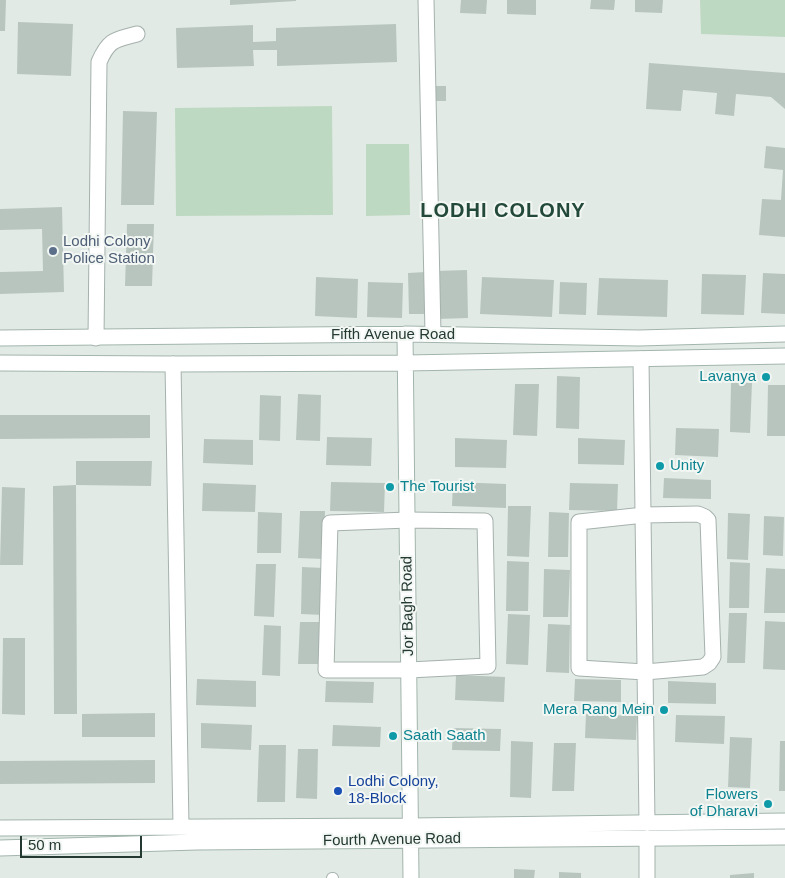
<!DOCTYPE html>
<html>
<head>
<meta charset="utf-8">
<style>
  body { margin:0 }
  #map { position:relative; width:785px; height:878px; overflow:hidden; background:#e2eae6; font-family:Helvetica,sans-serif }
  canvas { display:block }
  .scale { position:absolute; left:20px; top:836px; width:122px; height:22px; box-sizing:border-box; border:2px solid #243931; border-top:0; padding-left:6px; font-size:15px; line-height:18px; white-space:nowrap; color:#243931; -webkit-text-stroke:4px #f2f7f4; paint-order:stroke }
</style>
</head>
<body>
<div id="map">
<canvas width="785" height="878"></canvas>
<div class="scale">50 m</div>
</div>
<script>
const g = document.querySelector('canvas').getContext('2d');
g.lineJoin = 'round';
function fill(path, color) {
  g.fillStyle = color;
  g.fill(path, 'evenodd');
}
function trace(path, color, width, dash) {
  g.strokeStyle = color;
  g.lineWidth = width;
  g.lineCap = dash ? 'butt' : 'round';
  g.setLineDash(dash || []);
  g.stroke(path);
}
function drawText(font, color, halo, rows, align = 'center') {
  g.font = font + ' Helvetica,sans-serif';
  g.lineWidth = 4;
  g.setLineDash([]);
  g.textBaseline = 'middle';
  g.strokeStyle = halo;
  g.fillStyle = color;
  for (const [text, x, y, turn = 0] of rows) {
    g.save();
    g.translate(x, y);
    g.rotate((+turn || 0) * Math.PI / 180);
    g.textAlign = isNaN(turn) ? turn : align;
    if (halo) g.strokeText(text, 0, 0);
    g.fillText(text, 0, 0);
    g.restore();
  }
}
const green = new Path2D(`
  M700 0H785V37L701 34Z
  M332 106 333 215 176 216 175 108Z
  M366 144H409L410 215 366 216Z`);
const building = new Path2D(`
  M0 0H6L5 31H0Z
  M230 0H296V1L230 5Z
  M461 0H487L486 14 460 13Z
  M507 0H536V15L507 14Z
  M591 0H615L614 10 590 9Z
  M635 0H663L662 13 635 12Z
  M18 22 73 24 71 76 17 74Z
  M396 24 397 62 277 66V50H253L254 66 177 68 176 28 253 25V42L276 41V28Z
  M649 63 785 73V109L771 97 736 94 734 116 715 114 717 93 683 90 681 111 646 109Z
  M434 86H446V101H434Z
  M123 111 157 112 154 205H121Z
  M766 146 785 148V237L759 235 762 199 781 200 783 170 764 168Z
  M62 207 64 292 0 294V272L43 271 42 229 0 230V209Z
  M127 224H154L152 286H125Z
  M467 270 468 318 437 319 436 271Z
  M426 272 427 314H409L408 273Z
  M763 273 785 274V314L761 313Z
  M702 274 746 275 744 315 701 314Z
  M316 277 358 279 357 318 315 316Z
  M482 277 554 280 552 317 480 314Z
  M599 278 668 280 667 317 597 315Z
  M368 282 403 283 402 318 367 317Z
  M560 282 587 283 586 315 559 314Z
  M557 376 580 377 579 429 556 428Z
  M731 383H752L750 433 730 432Z
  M515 384H539L537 436 513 435Z
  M768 385H785V436H767Z
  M298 394 321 395 320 441 296 440Z
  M260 395 281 396 280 441 259 440Z
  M0 415H150V438L0 439Z
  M676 428 719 429 718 457 675 455Z
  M327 437 372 438 371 466 326 465Z
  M455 438 507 440 506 468 455 467Z
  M578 438 625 440 624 465 578 464Z
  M204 439 253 440V465L203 463Z
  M76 461H152L151 486 76 485Z
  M664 478 711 480V499L663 498Z
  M331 482 385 483 384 512 330 511Z
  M453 482 506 484V508L452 506Z
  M203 483 256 485 255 512 202 511Z
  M570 483 618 484 617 511 569 510Z
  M76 485 77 714H54L53 486Z
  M2 487 25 488 23 565H0Z
  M508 506H531L529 557 507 556Z
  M300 511H325L324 559 298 558Z
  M258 512 282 513 281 553H257Z
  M549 512 569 513 568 557H548Z
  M728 513 750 514 748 560 727 559Z
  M764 516 784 517 783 556 763 555Z
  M507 561 529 562 528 611H506Z
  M730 562 750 563 749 608H729Z
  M256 564H276L274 617 254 616Z
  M302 567 324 568 323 615 301 614Z
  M766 568 785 569V613H764Z
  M544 569 570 570 568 617H543Z
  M729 613H747L745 663H727Z
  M508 614 530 615 528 665 506 664Z
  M765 621 785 622V670L763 669Z
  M300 622H322L320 664H298Z
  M548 624 570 625 569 673 546 672Z
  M264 625 281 626 280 676 262 675Z
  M3 638H25V715L2 714Z
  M456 675 505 677 504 702 455 700Z
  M197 679 256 681V707L196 705Z
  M575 679 621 680V702L574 701Z
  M326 681 374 682 373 703 325 702Z
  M668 681 716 683V704L668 703Z
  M155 713V737H82V714Z
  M586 714 637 716 636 740 585 738Z
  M676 715 725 716 724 744 675 742Z
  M201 723 252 725 251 750 201 748Z
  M333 725 381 727 380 747 332 746Z
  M453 728 501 729 500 751 452 750Z
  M730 737 752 738 750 788 728 787Z
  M511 741 533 742 531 798 510 797Z
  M780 741H785V791H779Z
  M554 743H576L574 791H552Z
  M259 745H286L285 802H257Z
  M298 749H318L317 799 296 798Z
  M155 760V783L0 784V761Z
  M514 869 535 870 534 878H514Z
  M559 872 581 873V878H559Z
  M754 873V878H730V875Z`);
const lane = new Path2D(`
  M332 878H333`);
const street = new Path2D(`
  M426 0 433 334
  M96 338 99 62C109 39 115 40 137 34
  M641 359 647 823
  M173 364 181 826
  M698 514 705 517 708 520 713 657 709 663 703 667 645 672 579 668V522L644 515Z
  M408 520 485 521 488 666 409 670H326L330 523Z
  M647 878V838`);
const secondary = new Path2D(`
  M405 334 411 878
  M0 338 405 334 639 338 785 334
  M0 363 173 364 406 363 785 356
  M0 828 411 826 785 821
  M0 848 197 842 785 837`);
const markers = [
  [53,251,5,"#5c6f8a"],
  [766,377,5,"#0f9aa8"],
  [660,466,5,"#0f9aa8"],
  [390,487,5,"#0f9aa8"],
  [664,710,5,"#0f9aa8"],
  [393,736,5,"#0f9aa8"],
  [338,791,5,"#1a4fb4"],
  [768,804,5,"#0f9aa8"]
];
const serviceNames = [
  ["Lodhi Colony",63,242],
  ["Police Station",63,259]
];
const streetNames = [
  ["Fifth Avenue Road",393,335],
  ["Jor Bagh Road",408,606,-91],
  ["Fourth Avenue Road",392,840,-1]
];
const cultureNames = [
  ["Lavanya",756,377],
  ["Unity",670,466,"left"],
  ["The Tourist",400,487,"left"],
  ["Mera Rang Mein",654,710],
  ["Saath Saath",403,736,"left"],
  ["Flowers",758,795],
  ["of Dharavi",758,812]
];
const transitNames = [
  ["Lodhi Colony,",348,782],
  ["18-Block",348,799]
];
const districtNames = [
  ["LODHI COLONY",503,211]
];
fill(green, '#bed9c1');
fill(building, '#b8c5be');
trace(lane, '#a5b1ac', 12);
trace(street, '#a5b1ac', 17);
trace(secondary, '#a2b5ac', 17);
trace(lane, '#fff', 10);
trace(street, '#fff', 15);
trace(secondary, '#fff', 15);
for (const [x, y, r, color] of markers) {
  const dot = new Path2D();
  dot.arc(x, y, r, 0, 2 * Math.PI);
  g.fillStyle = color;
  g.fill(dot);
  trace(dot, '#f2f7f4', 2);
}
drawText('15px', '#4e5e75', '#f2f7f4', serviceNames, 'left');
drawText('15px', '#243931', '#f2f7f4', streetNames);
drawText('15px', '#0d838f', '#f2f7f4', cultureNames, 'right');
drawText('15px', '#164399', '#f2f7f4', transitNames, 'left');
g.letterSpacing = '1px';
drawText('bold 20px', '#23493a', '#f2f7f4', districtNames);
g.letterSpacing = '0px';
</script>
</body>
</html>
